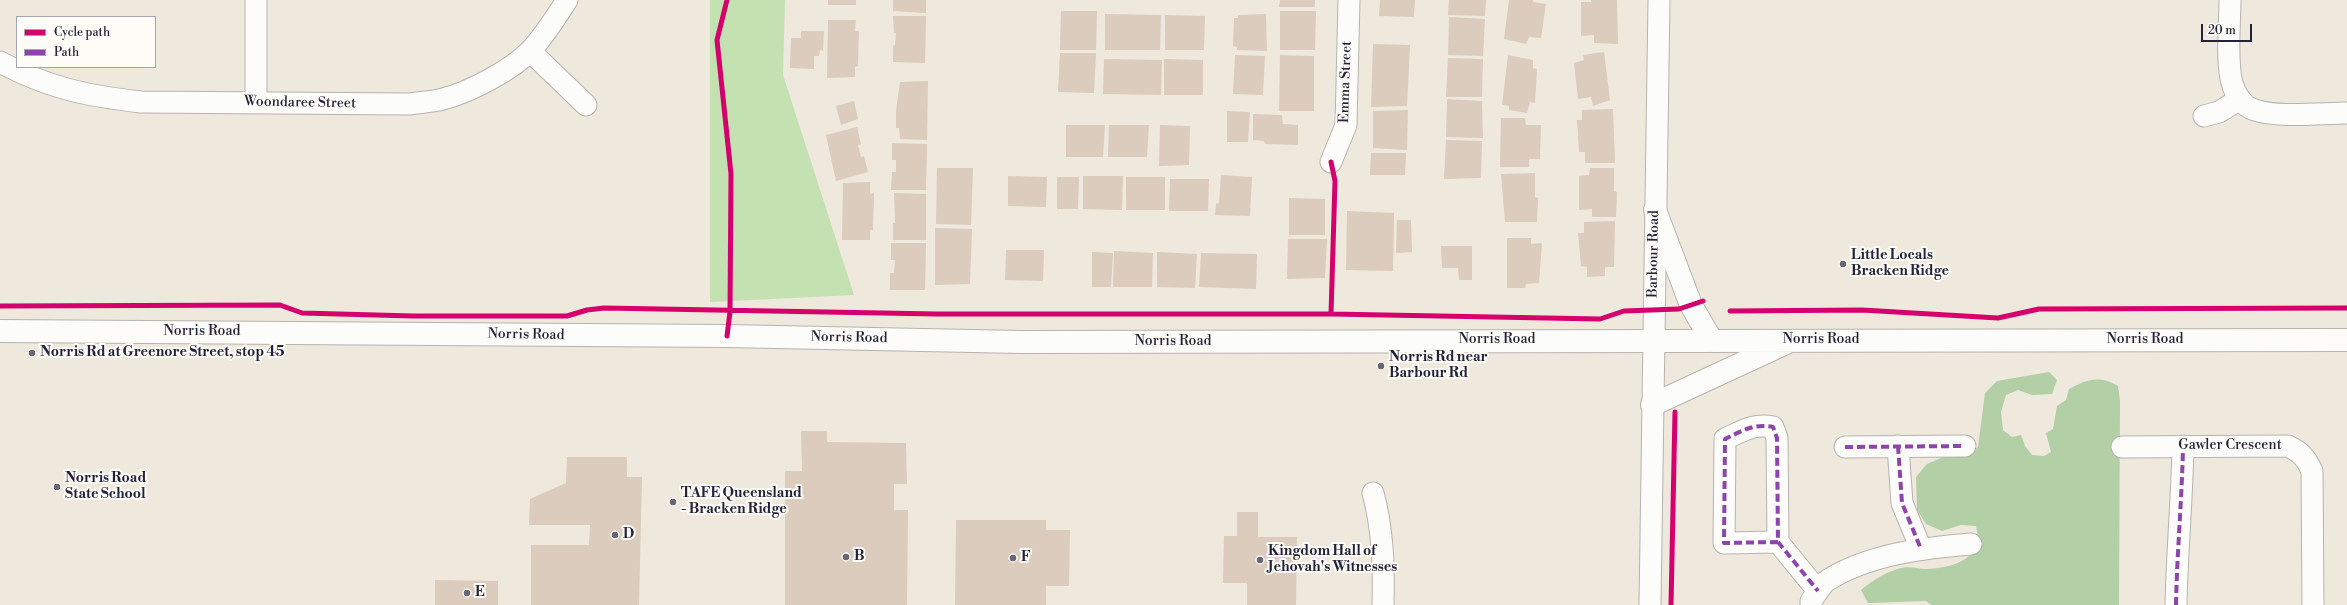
<!DOCTYPE html>
<html>
<head>
<meta charset="utf-8">
<style>
  body { margin:0 }
  #map { position:relative; width:2347px; height:605px; overflow:hidden; background:#eee8dd; font-family:"Libre Bodoni",serif }
  canvas { display:block }
  .legend { position:absolute; left:16px; top:16px; width:140px; height:52px; box-sizing:border-box; background:#fdfcf7; border:1px solid #a5a5ac; margin:0; padding:5px 7px; list-style:none; font-size:12px; color:#22223b }
  .legend li { display:flex; align-items:center; gap:8px; height:20px }
  .legend b { width:20px; border:1px solid #a5a5ac }
  .scale { position:absolute; left:2201px; top:24px; width:51px; height:18px; box-sizing:border-box; border:2px solid #22223b; border-top:0; padding-left:5px; font-size:12px; line-height:14px; white-space:nowrap; color:#22223b; -webkit-text-stroke:3px #fdfcf7; paint-order:stroke }
</style>
</head>
<body>
<div id="map">
<canvas width="2347" height="605"></canvas>
<ul class="legend">
<li><b style="height:5px;background:#d6006c"></b>Cycle path</li>
<li><b style="height:5px;background:#8e44ad"></b>Path</li>
</ul>
<div class="scale">20 m</div>
</div>
<script>
const g = document.querySelector('canvas').getContext('2d');
g.lineJoin = 'round';
function fill(path, color) {
  g.fillStyle = color;
  g.fill(path, 'evenodd');
}
function trace(path, color, width, dash) {
  g.strokeStyle = color;
  g.lineWidth = width;
  g.lineCap = dash ? 'butt' : 'round';
  g.setLineDash(dash || []);
  g.stroke(path);
}
function drawText(font, color, halo, rows, align = 'center') {
  g.font = font + ' "Libre Bodoni",serif';
  g.lineWidth = 4;
  g.setLineDash([]);
  g.textBaseline = 'middle';
  g.strokeStyle = halo;
  g.fillStyle = color;
  for (const [text, x, y, turn = 0] of rows) {
    g.save();
    g.translate(x, y);
    g.rotate((+turn || 0) * Math.PI / 180);
    g.textAlign = isNaN(turn) ? turn : align;
    if (halo) g.strokeText(text, 0, 0);
    g.fillText(text, 0, 0);
    g.restore();
  }
}
const green = new Path2D(`
  M710 0H785L783 75 854 295 710 302Z`);
const forest = new Path2D(`
  M2049 372 2057 380 2052 394 2032 395 2018 390 2006 395 2001 412 2003 430 2012 437 2021 435 2025 446 2032 455 2044 456 2051 452 2046 433 2053 429 2057 406 2066 400 2069 389C2087 379 2100 375 2118 386L2120 401 2119 605H1931L1926 601 1868 603 1861 590C1873 580 1886 572 1901 568 1909 566 1918 569 1926 569 1953 568 1985 559 1976 526L1961 525 1942 531 1926 524 1917 510 1916 477 1927 464 1948 455H1969L1978 447 1985 393 1997 381Z`);
const building = new Path2D(`
  M828 0H856V5H828Z
  M893 0H926V13L893 11Z
  M1280 0H1315V7H1279Z
  M1380 0H1415L1414 17 1379 16Z
  M1449 0H1486L1485 16 1448 15Z
  M1509 0H1533V2L1546 4 1541 38 1529 37 1526 44 1504 39Z
  M1591 0H1617L1618 44 1594 43V35L1581 36V2H1591Z
  M1061 11H1097L1096 50H1060Z
  M1280 11H1316L1315 50H1280Z
  M1105 14 1161 15 1160 50H1105Z
  M1266 14 1267 51 1237 50V47L1233 46 1234 18H1238V15Z
  M1165 15 1205 16 1204 50H1165Z
  M893 16H926L925 63 893 62V46L895 45 896 33H894Z
  M1449 17 1485 19 1483 56 1448 55Z
  M828 20H856L855 31H859L858 66 855 67V77L827 78Z
  M801 31H824L823 51 820 50 819 56H814V69L790 68 791 38H801Z
  M1373 44 1410 45 1407 106 1371 107Z
  M1604 52 1610 100 1593 106 1591 97 1578 99 1574 63 1584 60 1583 55Z
  M1060 53H1096L1094 93 1058 92Z
  M1235 55 1265 56 1263 95 1233 94Z
  M1280 55 1314 56V111H1279Z
  M1508 55 1533 60V68L1537 69 1535 103 1530 102 1527 113 1509 110V106L1502 105Z
  M1448 58 1483 59 1482 97H1446Z
  M1104 59 1162 60 1161 95 1103 94Z
  M1164 59 1203 60V95H1164Z
  M928 81 927 140 900 139 899 128H896V111L900 82Z
  M1447 99 1482 101 1483 138 1446 137Z
  M854 101 858 119 841 125 836 106Z
  M1613 109 1615 163H1585V152H1579L1577 120H1582V110Z
  M1408 110 1407 150 1373 148V111Z
  M1227 111 1250 112 1248 142H1227Z
  M1253 114 1282 115 1283 124 1298 125V145L1265 144 1264 141 1253 140Z
  M1501 118H1525L1526 125H1541L1540 159H1529V167H1500Z
  M1066 125H1105L1103 157H1066Z
  M1109 125H1149L1147 157H1108Z
  M1160 125 1190 126 1189 165 1159 166Z
  M857 127 861 144 858 145 861 157 864 156 868 172 836 181 826 135Z
  M1446 140 1482 141 1481 178 1444 179Z
  M892 143 927 144 926 190H891L892 172H896V160H892Z
  M1371 153H1406L1405 175H1370Z
  M937 168H973L971 225 936 224Z
  M1590 168H1614V191L1617 192 1616 217H1592V209L1579 210V176L1589 175Z
  M1535 173V197L1538 198 1537 222H1505L1501 174Z
  M1221 175 1252 177 1250 216 1215 215 1216 204 1219 203Z
  M1008 176 1047 177 1046 207 1008 206Z
  M1083 176H1123L1122 210 1083 209Z
  M1057 177H1079L1078 209H1057Z
  M1126 177H1165V210H1126Z
  M1170 179H1209L1208 211H1169Z
  M870 182V194L874 193 873 230H870V240H842L843 183Z
  M894 193 926 194V240H893V223H895Z
  M1289 198 1325 199V235H1289Z
  M1347 211 1394 213 1393 271 1346 270Z
  M1397 220H1411L1412 252 1396 253Z
  M1615 221 1614 267H1605V276L1587 277V267L1581 266 1578 233H1584V222Z
  M935 228 972 229 970 284 935 285Z
  M1507 238H1531V244L1542 243 1539 283 1526 284 1525 288H1507Z
  M1288 239H1327L1325 278 1287 279Z
  M891 243H926L925 290H890V273H894L895 260H891Z
  M1441 246H1472V280H1459L1458 268H1442Z
  M1006 250H1044L1043 281 1005 280Z
  M1114 251 1153 253 1152 287H1113Z
  M1092 252 1113 253 1111 287H1092Z
  M1157 252 1197 254 1195 288 1157 287Z
  M1201 253 1257 254 1256 289 1199 287Z
  M801 431H827V442L906 443 907 484H894V510H908L907 605H785V471H802Z
  M567 457H627V477H642L639 605H531V545H589L590 525H529L530 499 566 483Z
  M1237 512H1258V537H1297L1296 605H1247V583H1223L1224 536H1237Z
  M956 520H1046V530H1070L1069 586H1046V605H955Z
  M435 580 498 581V605H435Z`);
const minor = new Path2D(`
  M2230 0C2230 23 2226 61 2232 83 2235 94 2243 107 2255 110 2277 118 2322 113 2347 113
  M530 51 586 105
  M0 62C48 88 88 96 141 102L410 104C421 102 433 102 443 99 470 92 512 70 531 50 545 35 556 17 567 0
  M256 103V0
  M2204 116 2219 112 2240 99
  M1331 162 1346 125 1349 0
  M1898 446 1902 503 1921 549
  M1845 447 1965 446
  M2122 447 2288 446C2301 452 2306 458 2312 471L2313 605
  M1373 493C1383 530 1384 567 1383 605
  M1778 542 1724 543 1725 439C1742 431 1754 423 1773 427L1777 438 1778 542 1818 591
  M1650 605 1659 0
  M1811 605V601C1816 595 1821 584 1828 580 1870 554 1923 548 1971 544
  M2176 605C2177 552 2182 499 2183 446`);
const major = new Path2D(`
  M1655 210 1691 305 1712 341
  M0 331 727 336 1021 342 2347 340
  M1652 405 1786 343`);
const quiet = new Path2D(`
  M1898 446 1902 503 1921 549
  M1845 447 1965 446
  M1778 542 1724 543 1725 439C1742 431 1754 423 1773 427L1777 438 1778 542 1818 591
  M2176 605C2177 552 2182 499 2183 446`);
const cycleway = new Path2D(`
  M727 0 717 40 731 174 730 312 727 336
  M1331 162 1335 181 1331 314
  M0 306 280 305 302 313 413 316H567L587 310 604 308 937 314H1331L1600 319 1624 311 1679 309 1703 301
  M1730 311 1862 310 1998 318 2039 309 2347 308
  M1671 605 1675 412`);
const markers = [
  [1843,264,4,"#696774"],
  [32,353,4,"#696774"],
  [1381,366,4,"#696774"],
  [57,487,4,"#696774"],
  [673,502,4,"#696774"],
  [615,535,4,"#696774"],
  [846,557,4,"#696774"],
  [1013,558,4,"#696774"],
  [1260,560,4,"#696774"],
  [467,593,4,"#696774"]
];
const streetNames = [
  ["Emma Street",1346,82,-88],
  ["Woondaree Street",300,103,1],
  ["Barbour Road",1654,254,-89],
  ["Norris Road",202,332],
  ["Norris Road",526,335,1],
  ["Norris Road",849,338,1],
  ["Norris Road",1497,340],
  ["Norris Road",1821,340],
  ["Norris Road",2145,340],
  ["Norris Road",1173,342],
  ["Gawler Crescent",2230,446]
];
const poiNames = [
  ["Little Locals",1851,256],
  ["Bracken Ridge",1851,272],
  ["Norris Rd at Greenore Street, stop 45",40,353],
  ["Norris Rd near",1389,358],
  ["Barbour Rd",1389,374],
  ["Norris Road",65,479],
  ["State School",65,495],
  ["TAFE Queensland",681,494],
  ["- Bracken Ridge",681,510],
  ["D",623,535],
  ["Kingdom Hall of",1268,552],
  ["Jehovah's Witnesses",1268,568],
  ["B",854,557],
  ["F",1021,558],
  ["E",475,593]
];
fill(green, '#c4e1b1');
fill(forest, '#b2cfa5');
fill(building, '#dbccbd');
trace(minor, '#b7b3af', 23);
trace(major, '#b7b3af', 24);
trace(minor, '#fcfcfa', 21);
trace(major, '#fcfcfa', 22);
trace(quiet, '#8e44ad', 4, [8, 4]);
trace(cycleway, '#d6006c', 5);
for (const [x, y, r, color] of markers) {
  const dot = new Path2D();
  dot.arc(x, y, r, 0, 2 * Math.PI);
  g.fillStyle = color;
  g.fill(dot);
  trace(dot, '#fdfcf7', 1.5);
}
drawText('14px', '#22223b', '#fdfcf7', streetNames);
drawText('bold 14px', '#22223b', '#fdfcf7', poiNames, 'left');
</script>
</body>
</html>
